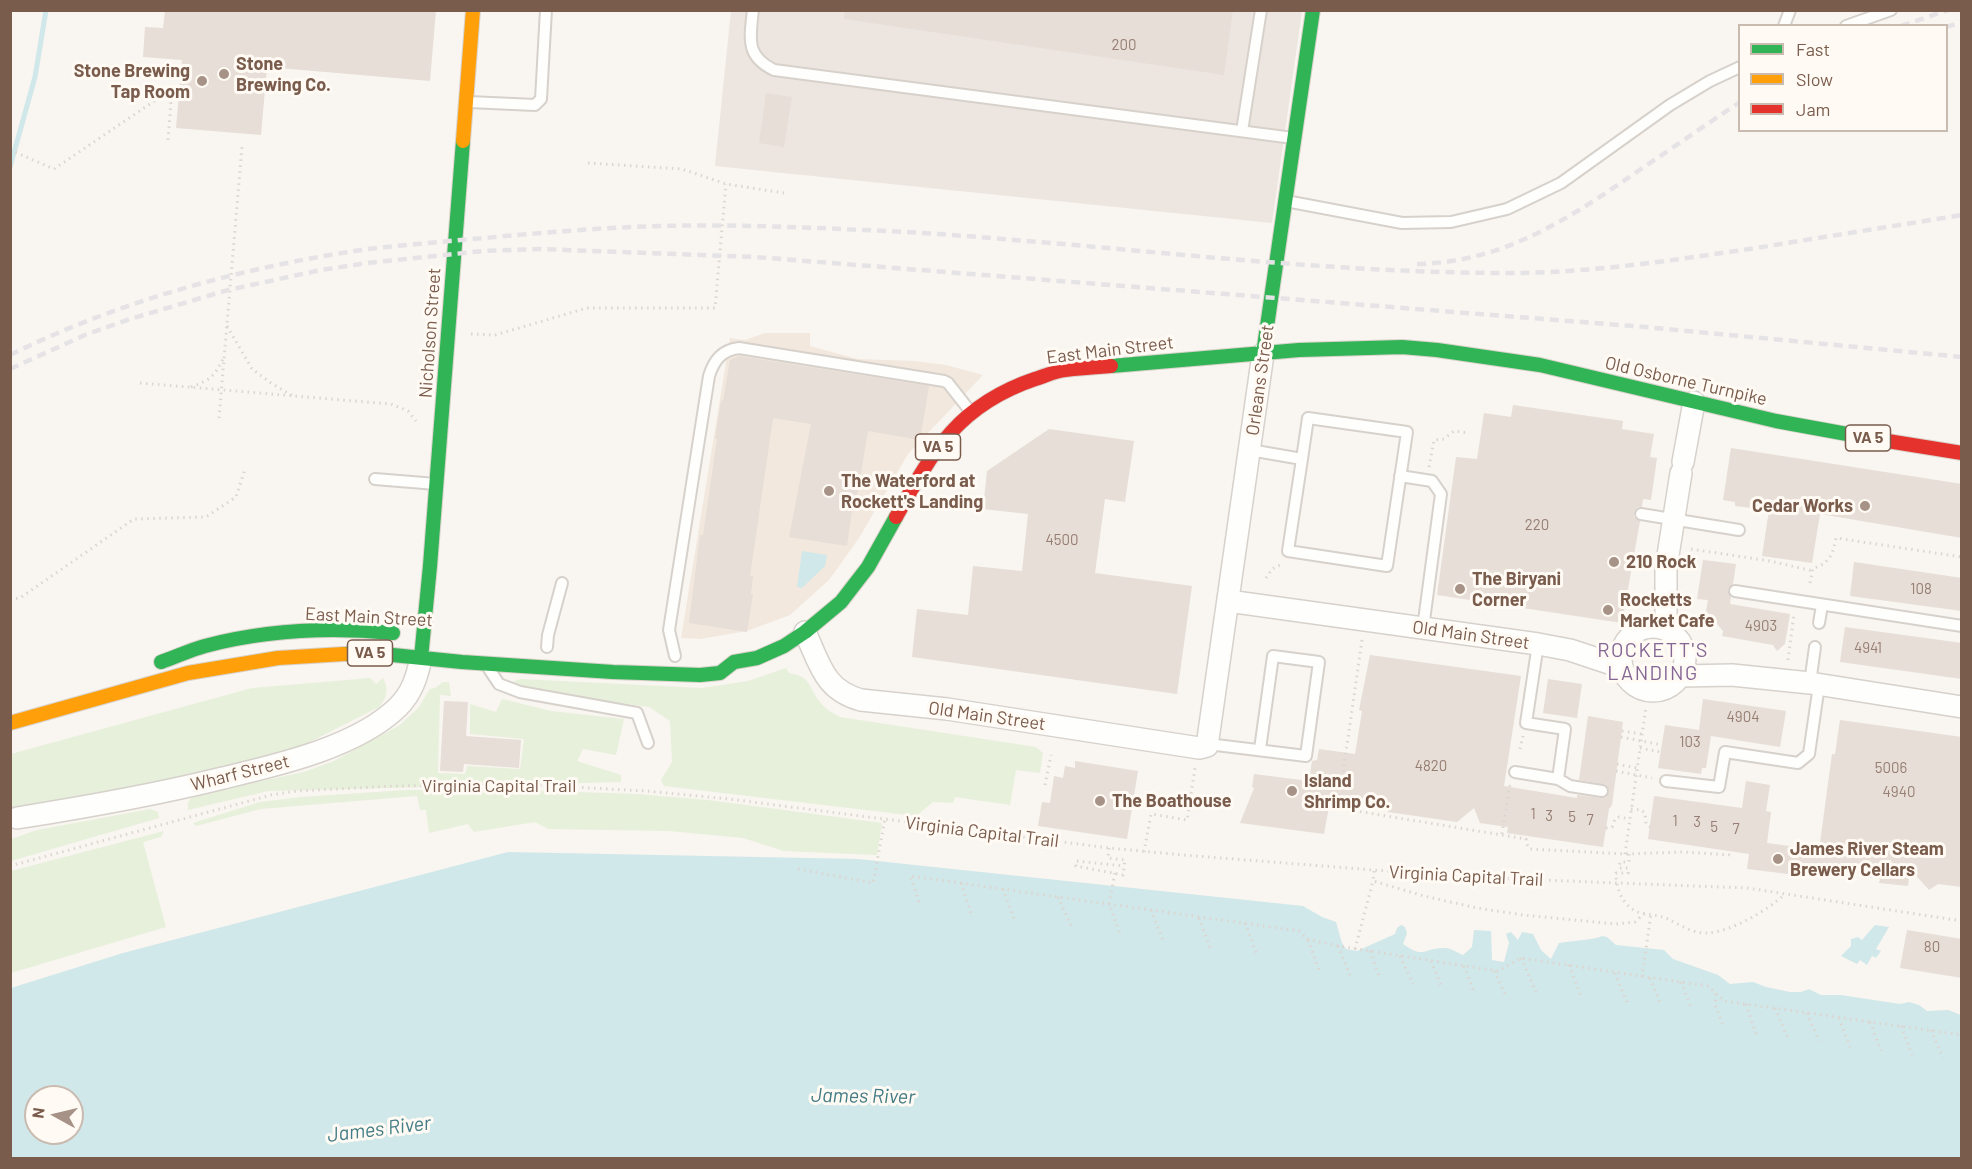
<!DOCTYPE html>
<html>
<head>
<meta charset="utf-8">
<style>
  body { margin:0 }
  #map { position:relative; width:1972px; height:1169px; overflow:hidden; background:#f9f5f0; font-family:Barlow,sans-serif }
  canvas { display:block }
  .frame { position:absolute; inset:0; border:12px solid #7a5c4d; pointer-events:none }
  .legend { position:absolute; left:1738px; top:24px; width:210px; height:108px; box-sizing:border-box; background:#fffaf3; border:2px solid #cabbb1; margin:0; padding:8px 10px; list-style:none; font-size:18px; color:#7a5c4d }
  .legend li { display:flex; align-items:center; gap:12px; height:30px }
  .legend b { width:30px; border:2px solid #cabbb1 }
  .north { position:absolute; left:24px; top:1085px; width:60px; height:60px; box-sizing:border-box; background:#fffaf3; border:2px solid #cabbb1; border-radius:50%; rotate:278deg; font-size:16px; font-weight:700; line-height:24px; text-align:center; color:#7a5c4d }
  .north::after { content:''; display:block; margin:auto; width:21px; height:27px; background:#a69286; clip-path:polygon(50% 0,100% 100%,50% 72%,0 100%) }
</style>
</head>
<body>
<div id="map">
<canvas width="1972" height="1169"></canvas>
<div class="frame"></div>
<ul class="legend">
<li><b style="height:8px;background:#30b455"></b>Fast</li>
<li><b style="height:8px;background:#ff9f0a"></b>Slow</li>
<li><b style="height:8px;background:#e5322d"></b>Jam</li>
</ul>
<div class="north">N</div>
</div>
<script>
const g = document.querySelector('canvas').getContext('2d');
g.lineJoin = 'round';
function fill(path, color) {
  g.fillStyle = color;
  g.fill(path, 'evenodd');
}
function trace(path, color, width, dash) {
  g.strokeStyle = color;
  g.lineWidth = width;
  g.lineCap = dash ? 'butt' : 'round';
  g.setLineDash(dash || []);
  g.stroke(path);
}
function drawText(font, color, halo, rows, align = 'center') {
  g.font = font + ' Barlow,sans-serif';
  g.lineWidth = 6;
  g.setLineDash([]);
  g.textBaseline = 'middle';
  g.strokeStyle = halo;
  g.fillStyle = color;
  for (const [text, x, y, turn = 0] of rows) {
    g.save();
    g.translate(x, y);
    g.rotate((+turn || 0) * Math.PI / 180);
    g.textAlign = isNaN(turn) ? turn : align;
    if (halo) g.strokeText(text, 0, 0);
    g.fillText(text, 0, 0);
    g.restore();
  }
}
const residential = new Path2D(`
  M765 333H810V346L857 359 914 361 946 365 983 375 908 454 859 538 829 580 790 615 747 631 700 639 681 638 730 338 745 340Z`);
const industrial = new Path2D(`
  M731 11H1302L1272 223 715 166Z`);
const green = new Path2D(`
  M786 668 789 673C811 676 808 687 820 702 825 709 833 713 840 717L1036 747 1043 753 1040 773 1016 770 1010 805 955 797 953 803 933 802 916 816 664 786 661 780 672 762 670 721 649 707 535 691 512 682 521 679 702 688 748 681Z
  M370 678 376 684 383 678C389 690 387 697 379 707L296 749 234 768 92 798 11 810V754L252 688Z
  M443 682H449L451 696 440 695 438 773 465 774 467 766 520 769 524 739 470 734V704L496 712 502 699 551 711 624 719 616 755 583 749 577 761 621 775V782L268 791 188 810V803L191 798 229 788 304 772 334 761 400 725 419 707 430 689 435 688Z
  M406 790H518L637 794 708 800 882 823 877 855 784 851 743 838 669 831 548 829 535 822 474 832 468 824 429 833 426 810H420L417 796 261 809 196 826 193 823 260 802 301 797Z
  M150 809 158 812 159 818 11 861V839L37 830Z
  M164 831 161 837 143 842 166 927 11 973V871Z`);
const water = new Path2D(`
  M802 551 827 555 825 566 802 588 797 587Z
  M508 852 858 859 1303 906 1322 917 1336 922 1342 943 1346 949 1357 951 1395 934 1397 928 1401 925 1405 927 1407 933 1403 944C1425 960 1424 947 1445 948 1451 948 1458 953 1463 955L1472 947 1474 930 1491 931 1492 960 1504 962 1509 943 1506 934 1511 932 1518 940 1522 932 1533 934 1541 950 1551 959 1559 943C1569 941 1595 940 1602 936L1607 937 1616 945 1664 950 1673 959 1718 975 1730 984 1753 982 1766 987 1790 992H1801L1809 989 1821 995H1841L1900 1004 1909 1002 1919 1005 1927 1011 1948 1010 1961 1015V1158H11V988L123 953ZM36 1097H72V1133H36Z
  M1875 925 1889 927 1876 949 1881 951 1876 958 1872 956 1867 965 1860 960 1857 964 1841 956 1851 946V939L1858 937 1862 940Z`);
const stream = new Path2D(`
  M10 167 35 77 46 10`);
const building = new Path2D(`
  M165 10H436L430 81 267 67 261 135 176 128 182 60 143 57 145 27 163 28Z
  M845 10H1233L1224 75 844 19Z
  M766 93 792 97 784 147 759 143Z
  M739 356 929 386 920 440 868 431 855 509 852 510 847 546 789 537 811 424 773 418 750 576H753L751 594H753L747 632 689 623 700 535H703L717 439H715L721 400 723 401 730 360Z
  M1513 405 1623 421 1622 429 1654 434 1650 457 1657 458 1651 500 1643 499 1642 507H1638L1634 512V517L1640 521 1622 623 1437 595 1456 457 1477 459 1484 413 1511 417Z
  M1049 429 1134 441 1125 502 1105 499 1095 573 1192 586 1177 694 912 657 917 609 968 615 973 566 1022 571 1028 514 983 509 987 471Z
  M1731 448 1962 484V538L1820 514 1812 563 1762 556 1769 510 1735 506V502L1723 500Z
  M1703 560 1736 564 1733 584 1728 590 1731 597 1730 604 1790 614 1785 644 1777 651 1773 645 1722 636 1723 631 1706 611 1708 600 1697 599Z
  M1854 562 1962 578V611L1850 596Z
  M1845 627 1962 643V679L1840 662Z
  M1370 655 1521 676 1504 786 1577 798V795L1605 798 1609 792 1606 785 1579 780 1588 716 1623 722 1612 805 1609 809 1603 847 1507 833 1508 827 1480 823 1474 808 1457 822 1388 812 1385 808 1330 801 1324 834 1240 823 1254 788 1252 787 1254 774 1309 781 1312 761 1317 760 1319 749 1355 754 1362 711 1359 710Z
  M1548 679 1582 684 1577 718 1543 713Z
  M1703 699 1786 711 1780 747 1711 736 1706 768H1702L1701 774 1658 768 1665 725 1699 730Z
  M444 701 468 702 466 736 521 740 519 768 464 764 463 772 440 771Z
  M1840 720 1962 737V887L1938 884 1929 890 1910 869 1908 886 1879 883 1880 879 1862 877 1856 871 1807 863 1805 876 1747 869 1749 854 1648 839 1654 796 1742 808 1746 781 1770 785 1766 811 1771 812 1767 843 1819 850 1832 754H1835Z
  M1075 761 1138 771 1127 839 1038 826 1042 802 1050 803 1054 776 1063 778 1065 766 1075 768Z
  M1907 930 1962 939V978L1900 968Z`);
const path = new Path2D(`
  M10 150 54 169 172 89 168 140
  M588 163 682 169 726 184 784 193
  M227 326 252 369 271 383 293 396
  M471 334 495 335 587 308H715L726 184
  M140 383 391 404 408 411 416 421
  M191 387C210 380 214 377 223 359
  M219 418 242 147
  M1429 467 1434 440 1444 439 1454 431 1469 433
  M1691 549 1770 561 1813 571
  M1266 578 1272 569 1282 564
  M1810 583 1813 568C1830 564 1833 553 1836 538L1962 557
  M10 599 20 598 134 519 206 517 236 497 245 469
  M1362 640 1338 808 1526 839V843L1530 849 1625 854 1683 852 1732 855
  M1788 660 1794 614
  M1622 731 1642 734
  M1621 737 1662 745
  M1640 748 1661 752
  M1520 749 1523 736
  M1617 764 1637 768
  M1616 771 1652 778
  M1045 785 1051 755
  M1631 809 1641 810 1645 813 1646 824 1650 827
  M1606 828 1612 827 1615 819 1619 817 1630 819
  M1502 834 1510 785
  M1109 848 1108 858 1125 860 1123 875 1076 866V861L1124 866
  M1144 852 1151 814 1187 820 1195 768
  M1625 854 1646 707
  M1629 854V862H1620L1619 868H1628V873H1616C1616 889 1623 908 1641 913 1650 915 1659 915 1668 919 1680 925 1694 934 1707 933 1731 932 1768 910 1785 894
  M10 866 271 795 297 791 395 786 481 785H535L646 791 729 799 1109 848 1183 855 1463 877 1747 888 1962 921
  M798 869 873 883 885 819
  M1374 871 1373 881 1424 896 1477 908 1523 915 1616 924 1635 922 1645 913
  M1115 873 1109 904 1121 936
  M961 883 972 916
  M1003 889 1015 921
  M1058 897 1073 930
  M919 902 910 876 1299 931 1307 939 1338 946 1498 971 1521 958 1708 986 1724 1001 1962 1035
  M1151 910 1164 943
  M1199 918 1211 950
  M1245 923 1257 955
  M1308 940 1319 970
  M1338 946 1350 975
  M1355 949 1373 881
  M1370 951 1380 979
  M1400 956 1413 984
  M1521 958 1536 992
  M1431 961 1442 988
  M1569 965 1582 999
  M1464 966 1474 992
  M1494 971 1506 996
  M1615 973 1628 1005
  M1642 977 1651 914
  M1650 978 1661 1005
  M1681 982 1692 1010
  M1716 994 1715 1004 1724 1028
  M1746 1004 1756 1034
  M1775 1008 1788 1038
  M1807 1013 1819 1041
  M1839 1018 1850 1047
  M1870 1022 1881 1051
  M1901 1026 1912 1055
  M1931 1030 1943 1058`);
const lane = new Path2D(`
  M753 10C750 38 745 56 774 70L1293 138
  M1784 26 1790 10
  M1846 26 1891 10
  M469 102 535 105 541 99 546 10
  M1242 131 1261 10
  M1286 201 1402 223 1451 222 1507 209 1561 183 1670 105 1710 81 1740 67
  M1250 450 1302 459 1288 551 1387 566 1407 432 1308 418 1302 459
  M1400 476 1432 481 1441 494 1423 628
  M375 479 436 484
  M1641 514 1739 530
  M1735 591 1962 626
  M1819 623 1822 605
  M547 647 548 635 562 583
  M675 656 669 630 709 376C714 360 722 350 739 348L944 381 948 383 970 411
  M489 669 499 684 520 692 637 713 648 743
  M1810 683 1815 647
  M1208 744 1306 756 1319 662 1273 656 1260 749
  M1515 772 1558 779 1565 729 1526 723 1538 644
  M1558 779 1570 786 1602 791
  M1666 781 1719 787 1725 752 1798 763 1809 754 1819 685`);
const street = new Path2D(`
  M1683 462 1694 402
  M1228 601 1538 644 1570 650 1621 667
  M1621 659a32 32 0 1 1 64 0a32 32 0 1 1-64 0Z
  M1666 629V568L1681 473
  M805 632C820 664 824 690 861 700L947 709 1199 748 1207 746 1263 354
  M1681 676 1732 675 1810 683 1962 707
  M17 818C86 807 155 795 223 778 278 765 357 747 398 707 412 693 417 677 421 658`);
const fast = new Path2D(`
  M1263 354 1313 10
  M1111 366 1299 350 1402 347 1437 350 1540 365 1776 421 1869 438
  M344 654 373 653 462 662 613 672 700 675 720 673 734 662 757 658 784 646 805 632 841 602 868 567 896 517
  M421 658 430 566 463 141
  M161 662C176 657 190 650 205 646 266 630 330 627 393 633`);
const slow = new Path2D(`
  M463 141 473 10
  M10 723 188 673 278 658 344 654`);
const jam = new Path2D(`
  M1869 438 1962 453
  M896 517C933 451 958 405 1035 379 1045 376 1055 371 1065 370 1080 368 1096 367 1111 366`);
const rail = new Path2D(`
  M1901 26 1948 10
  M1946 27 1962 22
  M1417 264C1506 262 1571 217 1641 169 1674 147 1707 124 1740 102
  M10 355C119 301 241 268 361 250 390 246 420 244 450 241 519 235 588 228 658 226 740 224 823 228 906 232 1107 244 1307 273 1509 273 1592 273 1674 260 1756 248 1824 237 1893 226 1962 215
  M10 369 85 335 130 319 228 290 321 270 367 263 483 251 540 249 755 257 1645 327 1962 357`);
const markers = [
  [224,74,6,"#a69286"],
  [202,81,6,"#a69286"],
  [829,491,6,"#a69286"],
  [1865,506,6,"#a69286"],
  [1614,562,6,"#a69286"],
  [1460,589,6,"#a69286"],
  [1608,610,6,"#a69286"],
  [1292,791,6,"#a69286"],
  [1100,801,6,"#a69286"],
  [1778,859,6,"#a69286"]
];
const numberNames = [
  ["200",1124,45],
  ["220",1537,525],
  ["4500",1062,540],
  ["108",1921,589],
  ["4903",1761,626],
  ["4941",1868,648],
  ["4904",1743,717],
  ["103",1690,742],
  ["4820",1431,766],
  ["5006",1891,768],
  ["4940",1899,792],
  ["1",1533,814],
  ["3",1549,816],
  ["5",1572,817],
  ["7",1590,820],
  ["1",1675,821],
  ["3",1697,822],
  ["5",1714,827],
  ["7",1736,829],
  ["80",1932,947]
];
const shields = [
  [1868,438,45],
  [938,447,45],
  [370,653,45]
];
const shieldNames = [
  ["VA 5",1868,438],
  ["VA 5",938,447],
  ["VA 5",370,653]
];
const poiNames = [
  ["Stone",236,64],
  ["Brewing Co.",236,85],
  ["Stone Brewing",190,71,"right"],
  ["Tap Room",190,92,"right"],
  ["The Waterford at",841,481],
  ["Rockett's Landing",841,502],
  ["Cedar Works",1853,506,"right"],
  ["210 Rock",1626,562],
  ["The Biryani",1472,579],
  ["Corner",1472,600],
  ["Rocketts",1620,600],
  ["Market Cafe",1620,621],
  ["Island",1304,781],
  ["Shrimp Co.",1304,802],
  ["The Boathouse",1112,801],
  ["James River Steam",1790,849],
  ["Brewery Cellars",1790,870]
];
const streetNames = [
  ["Nicholson Street",430,333,-86],
  ["East Main Street",1110,350,-7],
  ["Orleans Street",1260,380,-82],
  ["Old Osborne Turnpike",1686,381,13],
  ["East Main Street",369,617,3],
  ["Old Main Street",1471,635,8],
  ["Old Main Street",987,716,8],
  ["Wharf Street",240,773,-14],
  ["Virginia Capital Trail",499,786],
  ["Virginia Capital Trail",982,832,7],
  ["Virginia Capital Trail",1466,876,3]
];
const neighbourhoodNames = [
  ["ROCKETT'S",1653,650],
  ["LANDING",1653,673]
];
const waterNames = [
  ["James River",863,1096,1],
  ["James River",379,1129,-7]
];
fill(residential, '#f2e8de');
fill(industrial, '#ede5e0');
fill(green, '#e7f0db');
fill(water, '#d0e8ea');
trace(stream, '#d0e8ea', 5);
fill(building, '#e6ded7');
trace(lane, '#d7d1cb', 14);
trace(street, '#d7d1cb', 24);
trace(fast, '#d9d2cb', 16);
trace(slow, '#d9d2cb', 16);
trace(jam, '#d9d2cb', 16);
trace(path, '#dcd5d0', 3, [1.5, 4.5]);
trace(lane, '#fefefd', 10);
trace(street, '#fefefd', 21);
trace(fast, '#30b455', 14);
trace(slow, '#ff9f0a', 14);
trace(jam, '#e5322d', 14);
trace(rail, '#e6e3e7', 4.5, [9, 6]);
for (const [x, y, r, color] of markers) {
  const dot = new Path2D();
  dot.arc(x, y, r, 0, 2 * Math.PI);
  g.fillStyle = color;
  g.fill(dot);
  trace(dot, '#fffaf3', 2);
}
drawText('15px', '#977e72', null, numberNames);
for (const [x, y, w] of shields) {
  const box = new Path2D();
  box.roundRect(x - w / 2, y - 13, w, 26, 4.5);
  g.fillStyle = '#fffaf3';
  g.fill(box);
  trace(box, '#7a5c4d', 1.5);
}
drawText('bold 16px', '#7a5c4d', null, shieldNames);
drawText('bold 18px', '#7a5c4d', '#fffaf3', poiNames, 'left');
drawText('18px', '#7a5c4d', '#fffaf3', streetNames);
g.letterSpacing = '1.5px';
drawText('20px', '#846695', '#fffaf3', neighbourhoodNames);
g.letterSpacing = '0px';
drawText('italic 20px', '#437c86', '#fffaf3', waterNames);
</script>
</body>
</html>
